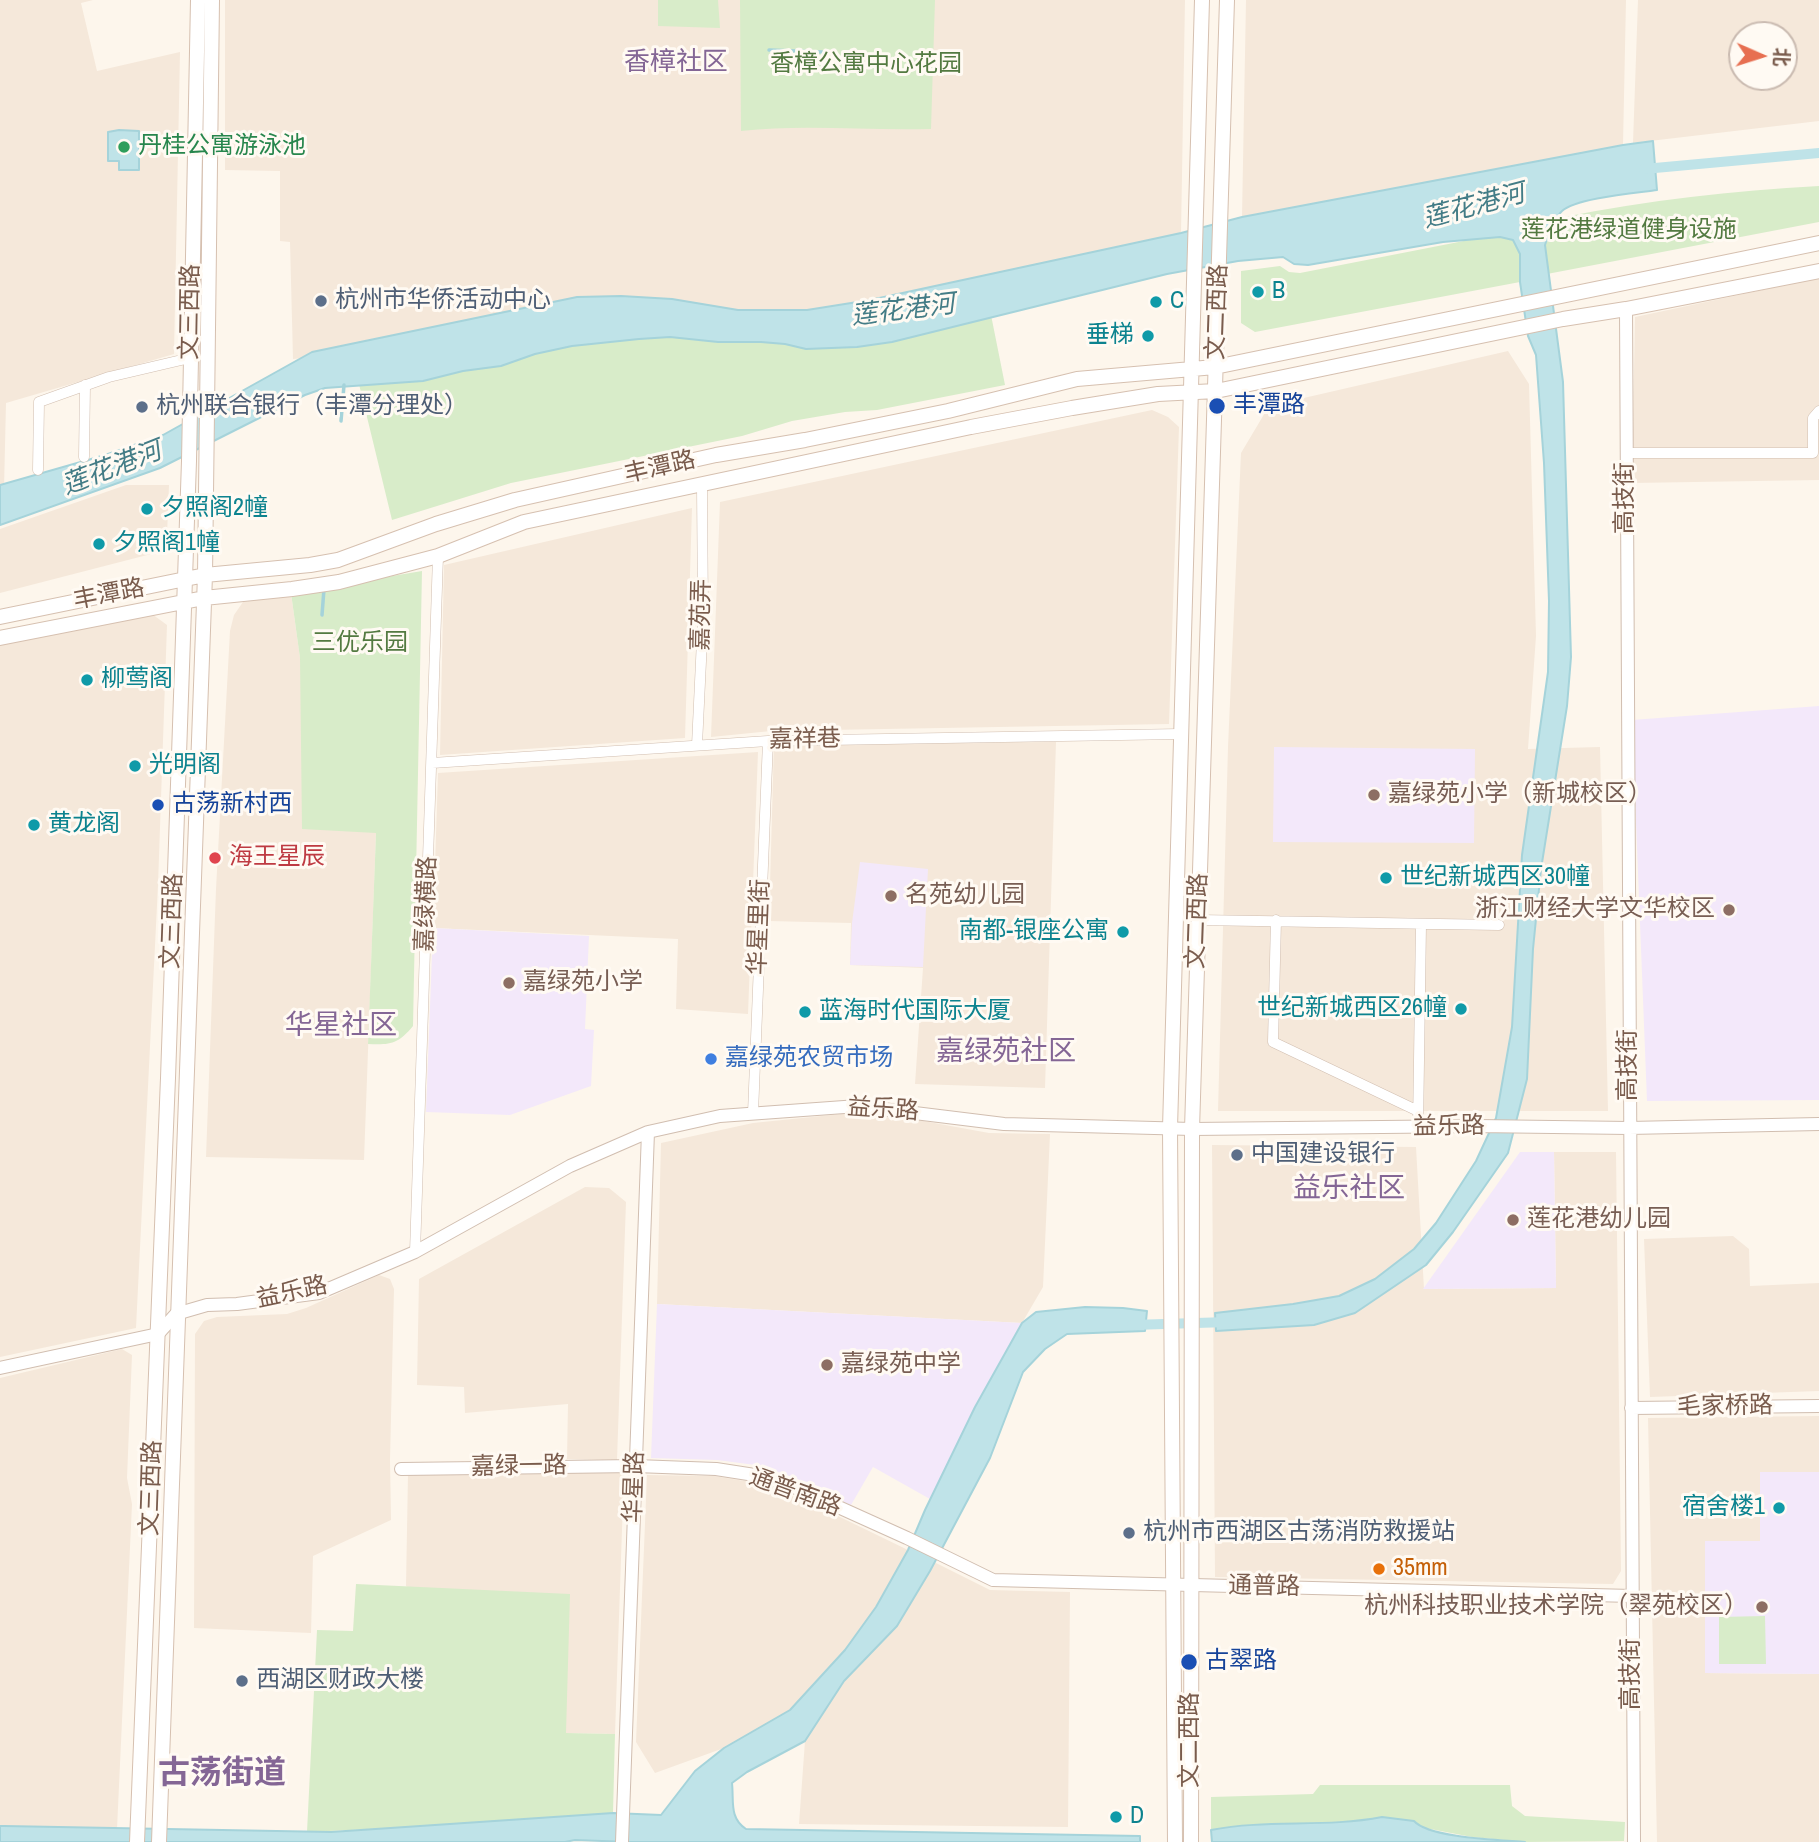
<!DOCTYPE html>
<html>
<head>
<meta charset="utf-8">
<style>
  body { margin:0 }
  #map { position:relative; width:1819px; height:1842px; overflow:hidden; background:#fdf6ec; font-family:"Archivo Narrow","Noto Sans SC",sans-serif }
  canvas { display:block }
  .north { position:absolute; left:1728px; top:21px; width:70px; height:70px; box-sizing:border-box; background:#fffaf3; border:2px solid #cabbb1; border-radius:50%; rotate:93deg; font-size:19px; font-weight:700; line-height:28px; text-align:center; color:#7a5c4d }
  .north::after { content:''; display:block; margin:auto; width:24px; height:32px; background:#e76f51; clip-path:polygon(50% 0,100% 100%,50% 72%,0 100%) }
</style>
</head>
<body>
<div id="map">
<canvas width="1819" height="1842"></canvas>
<div class="north">北</div>
</div>
<script>
const g = document.querySelector('canvas').getContext('2d');
g.lineJoin = 'round';
function fill(path, color) {
  g.fillStyle = color;
  g.fill(path, 'evenodd');
}
function trace(path, color, width, dash) {
  g.strokeStyle = color;
  g.lineWidth = width;
  g.lineCap = dash ? 'butt' : 'round';
  g.setLineDash(dash || []);
  g.stroke(path);
}
function drawText(font, color, halo, rows, align = 'center') {
  g.font = font + ' "Archivo Narrow","Noto Sans SC",sans-serif';
  g.lineWidth = 6;
  g.setLineDash([]);
  g.textBaseline = 'middle';
  g.strokeStyle = halo;
  g.fillStyle = color;
  for (const [text, x, y, turn = 0] of rows) {
    g.save();
    g.translate(x, y);
    g.rotate((+turn || 0) * Math.PI / 180);
    g.textAlign = isNaN(turn) ? turn : align;
    if (halo) g.strokeText(text, 0, 0);
    g.fillText(text, 0, 0);
    g.restore();
  }
}
const residential = new Path2D(`
  M0 0H93L81 3 97 71 180 52 174 354 6 403 4 489 0 490Z
  M225 0H1185L1181 233 985 275 943 297 789 317 293 359 290 242 280 241V171L225 170Z
  M1246 0H1626L1623 145 1242 217Z
  M1638 0H1819V121L1633 143ZM1742 35H1784V77H1742Z
  M1819 278V480L1632 483 1635 317Z
  M1508 351 1529 384 1536 636 1528 749 1600 747 1608 1111H1218L1228 747 1241 453 1269 406Z
  M1152 410 1168 417 1179 427 1169 724 771 731 711 737 720 502Z
  M126 485H169L167 535 155 553 0 593V529Z
  M692 508 685 738 440 755 444 565Z
  M291 593 300 658 376 833 364 1160 206 1157 216 889 230 631 234 615 243 602Z
  M152 614 167 625 158 885 136 1328 0 1357V645Z
  M1056 742 1045 1088 915 1084 923 968 850 965 851 923 769 921 774 743Z
  M758 752 748 1014 676 1009 678 939 433 928 438 773Z
  M851 1113 907 1118 989 1133 1050 1134 1043 1287 1022 1323 657 1304 661 1143 753 1123Z
  M1212 1145 1416 1147 1424 1289 1556 1288 1554 1152H1616L1621 1571 1613 1584 1215 1577Z
  M585 1187 609 1188 626 1202 617 1460 567 1459 568 1404 465 1413 464 1387 417 1385 419 1279Z
  M1733 1236 1749 1249 1750 1286 1819 1283V1391L1650 1397 1644 1239Z
  M379 1275 390 1279 394 1289 390 1460 391 1520 313 1556 311 1633 194 1628 195 1334 204 1321 217 1317 287 1314 306 1308Z
  M122 1349 132 1355 127 1478 132 1504 117 1829 0 1826V1378Z
  M1819 1416V1472H1760L1761 1541H1705V1673L1819 1674V1842H1657L1648 1418Z
  M624 1471 615 1734 566 1733 406 1586 408 1474Z
  M647 1475 714 1476 763 1484 809 1502 908 1550 876 1607 845 1650 790 1710 724 1748 655 1773 636 1742Z
  M934 1562 990 1590 1070 1592 1068 1827 799 1824 805 1741 844 1681 897 1626Z`);
const education = new Path2D(`
  M1819 706V1100L1647 1101 1632 720Z
  M1274 747 1475 749 1474 843 1273 842Z
  M860 862 928 869 923 967 850 965 852 923Z
  M433 928 589 936 585 1029 594 1030 591 1086 510 1115 426 1112Z
  M1520 1152H1554L1556 1288 1423 1289Z
  M657 1304 1022 1323 975 1407 930 1499 873 1467 851 1505 763 1466 717 1460 651 1458Z
  M1760 1472H1819V1674L1705 1673V1541H1760Z`);
const green = new Path2D(`
  M658 0H718L720 28 658 26Z
  M740 0H935L931 129C868 131 804 124 741 131Z
  M1819 186V222L1547 274 1545 245 1564 217C1649 200 1732 191 1819 186Z
  M1500 237 1513 240 1520 254V282L1255 332 1241 323V271L1280 266 1289 272 1300 273 1479 238Z
  M990 310 1005 385 877 410 845 412 792 421 742 436 511 483 392 520 358 380 586 334Z
  M422 571 413 1026C398 1044 391 1045 368 1044L376 833 302 829 300 658 291 593Z
  M356 1584 570 1594 566 1733 615 1734 613 1813 461 1825 307 1832 317 1630 353 1631Z
  M1765 1616 1766 1664H1719V1617Z
  M1320 1785H1510L1512 1806 1525 1816 1625 1822 1624 1841 1525 1842 1472 1837 1420 1827 1414 1821 1382 1817 1358 1822 1235 1826 1211 1830V1797L1313 1794Z`);
const water = new Path2D(`
  M119 130 139 131V170H119V161H108V132Z
  M1653 141 1657 190C1636 193 1576 198 1562 211 1553 220 1549 233 1545 245L1563 382 1571 657 1567 706 1541 869 1533 949 1527 1079 1508 1153 1453 1232 1426 1265 1355 1313 1314 1325 1216 1331 1215 1313 1293 1304 1339 1296 1375 1279 1414 1249 1436 1223 1476 1161 1496 1118 1512 1027 1522 855 1548 672 1549 601 1544 463 1536 355 1528 336 1520 282V254L1513 240 1500 237 1443 242 1308 265 1294 264 1283 257 1238 261 1167 274 892 342 857 347 806 349 785 344 761 342H718L670 337 639 339 572 346 535 354 501 366 463 371 423 381 325 388 305 395 160 468 0 525V485L105 455 163 435 312 352 577 297 621 296 672 299 738 310H807L870 300 1181 233 1242 217 1623 145Z
  M1085 1307 1123 1308 1147 1311 1145 1331 1067 1334 1045 1349 1023 1372 990 1458 930 1571 897 1626 844 1681 805 1741 747 1772 732 1783C734 1801 729 1818 746 1829L1140 1836V1842H629L575 1840 565 1842H0V1826H4L331 1832 613 1813 661 1815 695 1771 724 1748 790 1710 845 1650 876 1607 908 1550 925 1510 975 1407 1022 1323 1036 1312Z
  M1382 1817 1414 1821C1429 1838 1501 1840 1525 1842H1212L1211 1830C1267 1819 1326 1828 1382 1817Z`);
const stream = new Path2D(`
  M769 50 822 52
  M341 421 344 385
  M322 615 324 589`);
const canal = new Path2D(`
  M1644 169 1819 153
  M1132 1325 1228 1322`);
const minor = new Path2D(`
  M1626 453H1813V418L1819 411
  M84 457 85 385
  M38 470 39 402 109 377 190 358
  M697 745 703 619 702 485
  M432 763 768 741 1180 734
  M1198 920 1499 925
  M1276 920 1273 1042 1418 1111
  M753 1113 768 741
  M1418 1128 1421 924
  M415 1252 438 556`);
const tertiary = new Path2D(`
  M1626 309 1634 1842
  M0 1368 158 1334 176 1314 207 1305 237 1304 319 1293 415 1252 570 1166 648 1132 720 1116 858 1106 1004 1124 1192 1129 1477 1126 1629 1128 1819 1124
  M1631 1408 1819 1406
  M401 1469 636 1466 716 1469 761 1476 794 1487 907 1538 993 1580 1632 1596
  M622 1842 648 1132`);
const secondary = new Path2D(`
  M0 617 205 575 310 565 338 560 436 524 515 500 716 455 805 440 948 411 1077 379 1215 367 1819 243
  M0 638 204 598 292 589 339 582 438 556 524 522 971 427 1072 408 1158 394 1216 391 1563 319 1626 309 1819 271
  M137 1842 168 1078 189 461 198 0
  M159 1842 205 575 212 0
  M1175 1842 1170 1128 1202 0
  M1191 1842 1192 1129 1227 0`);
const markers = [
  [124,147,7,"#2e9e5b"],
  [1258,292,7,"#0f9aa8"],
  [321,301,7,"#5c6f8a"],
  [1156,302,7,"#0f9aa8"],
  [1148,336,7,"#0f9aa8"],
  [1217,406,9,"#1a4fb4"],
  [142,407,7,"#5c6f8a"],
  [147,509,7,"#0f9aa8"],
  [99,544,7,"#0f9aa8"],
  [87,680,7,"#0f9aa8"],
  [135,766,7,"#0f9aa8"],
  [1374,795,7,"#8d6e63"],
  [158,805,7,"#1a4fb4"],
  [34,825,7,"#0f9aa8"],
  [215,858,7,"#e0444e"],
  [1386,878,7,"#0f9aa8"],
  [891,896,7,"#8d6e63"],
  [1729,910,7,"#8d6e63"],
  [1123,932,7,"#0f9aa8"],
  [509,983,7,"#8d6e63"],
  [1461,1009,7,"#0f9aa8"],
  [805,1012,7,"#0f9aa8"],
  [711,1059,7,"#3f7fe0"],
  [1237,1155,7,"#5c6f8a"],
  [1513,1220,7,"#8d6e63"],
  [827,1365,7,"#8d6e63"],
  [1779,1508,7,"#0f9aa8"],
  [1129,1533,7,"#5c6f8a"],
  [1379,1569,7,"#e8710a"],
  [1762,1607,7,"#8d6e63"],
  [1189,1662,9,"#1a4fb4"],
  [242,1681,7,"#5c6f8a"],
  [1116,1817,7,"#0f9aa8"]
];
const parkNames = [
  ["香樟公寓中心花园",866,65],
  ["莲花港绿道健身设施",1629,231],
  ["三优乐园",360,644]
];
const leisureNames = [
  ["丹桂公寓游泳池",138,147]
];
const cultureNames = [
  ["B",1272,292],
  ["C",1170,302],
  ["垂梯",1134,336,"right"],
  ["夕照阁2幢",161,509],
  ["夕照阁1幢",113,544],
  ["柳莺阁",101,680],
  ["光明阁",149,766],
  ["黄龙阁",48,825],
  ["世纪新城西区30幢",1400,878],
  ["南都-银座公寓",1109,932,"right"],
  ["世纪新城西区26幢",1447,1009,"right"],
  ["蓝海时代国际大厦",819,1012],
  ["宿舍楼1",1765,1508,"right"],
  ["D",1130,1817]
];
const serviceNames = [
  ["杭州市华侨活动中心",335,301],
  ["杭州联合银行（丰潭分理处）",156,407],
  ["中国建设银行",1251,1155],
  ["杭州市西湖区古荡消防救援站",1143,1533],
  ["西湖区财政大楼",256,1681]
];
const streetNames = [
  ["文三西路",191,312,-89],
  ["文二西路",1218,312,-88],
  ["丰潭路",660,468,-13],
  ["高技街",1626,498,-90],
  ["丰潭路",109,595,-11],
  ["嘉苑弄",702,615,-89],
  ["嘉祥巷",805,740,-1],
  ["嘉绿横路",427,904,-88],
  ["文三西路",173,921,-88],
  ["文二西路",1198,921,-88],
  ["华星里街",760,927,-88],
  ["高技街",1629,1065,-90],
  ["益乐路",883,1110,4],
  ["益乐路",1449,1127,-1],
  ["益乐路",292,1293,-12],
  ["毛家桥路",1725,1407,-1],
  ["嘉绿一路",519,1467,-1],
  ["华星路",635,1487,-88],
  ["文三西路",152,1488,-88],
  ["通普南路",795,1493,20],
  ["通普路",1264,1587,1],
  ["高技街",1632,1674,-90],
  ["文二西路",1191,1740,-90]
];
const transitNames = [
  ["丰潭路",1233,406],
  ["古荡新村西",172,805],
  ["古翠路",1205,1662]
];
const educationNames = [
  ["嘉绿苑小学（新城校区）",1388,795],
  ["名苑幼儿园",905,896],
  ["浙江财经大学文华校区",1715,910,"right"],
  ["嘉绿苑小学",523,983],
  ["莲花港幼儿园",1527,1220],
  ["嘉绿苑中学",841,1365],
  ["杭州科技职业技术学院（翠苑校区）",1748,1607,"right"]
];
const healthNames = [
  ["海王星辰",229,858]
];
const shopNames = [
  ["嘉绿苑农贸市场",725,1059]
];
const foodNames = [
  ["35mm",1393,1569]
];
const neighbourhoodNames = [
  ["香樟社区",676,63]
];
const waterNames = [
  ["莲花港河",1474,207,-15],
  ["莲花港河",903,311,-7],
  ["莲花港河",112,469,-21]
];
const quarterNames = [
  ["华星社区",341,1026],
  ["嘉绿苑社区",1006,1052],
  ["益乐社区",1349,1189]
];
const districtNames = [
  ["古荡街道",222,1774]
];
fill(residential, '#f5e8da');
fill(education, '#f3e8fa');
fill(green, '#d8ecc9');
fill(water, '#bfe3e8');
trace(water, '#a5d3da', 2);
trace(stream, '#a5d3da', 3.5);
trace(canal, '#bfe3e8', 10);
trace(minor, '#d1beb0', 11);
trace(tertiary, '#d1beb0', 14);
trace(secondary, '#d6c0b0', 16);
trace(minor, '#fff', 10);
trace(tertiary, '#fff', 12);
trace(secondary, '#fff', 14);
for (const [x, y, r, color] of markers) {
  const dot = new Path2D();
  dot.arc(x, y, r, 0, 2 * Math.PI);
  g.fillStyle = color;
  g.fill(dot);
  trace(dot, '#fffaf3', 2.5);
}
drawText('24px', '#537a41', '#fffaf3', parkNames);
drawText('24px', '#27864d', '#fffaf3', leisureNames, 'left');
drawText('24px', '#0d838f', '#fffaf3', cultureNames, 'left');
drawText('24px', '#4e5e75', '#fffaf3', serviceNames, 'left');
drawText('24px', '#7a5c4d', '#fffaf3', streetNames);
drawText('24px', '#164399', '#fffaf3', transitNames, 'left');
drawText('24px', '#785e54', '#fffaf3', educationNames, 'left');
drawText('24px', '#be3a42', '#fffaf3', healthNames, 'left');
drawText('24px', '#366cbe', '#fffaf3', shopNames, 'left');
drawText('24px', '#c56008', '#fffaf3', foodNames, 'left');
drawText('26px', '#846695', '#fffaf3', neighbourhoodNames);
drawText('italic 26px', '#437c86', '#fffaf3', waterNames);
drawText('28px', '#846695', '#fffaf3', quarterNames);
drawText('bold 32px', '#846695', '#fffaf3', districtNames);
</script>
</body>
</html>
